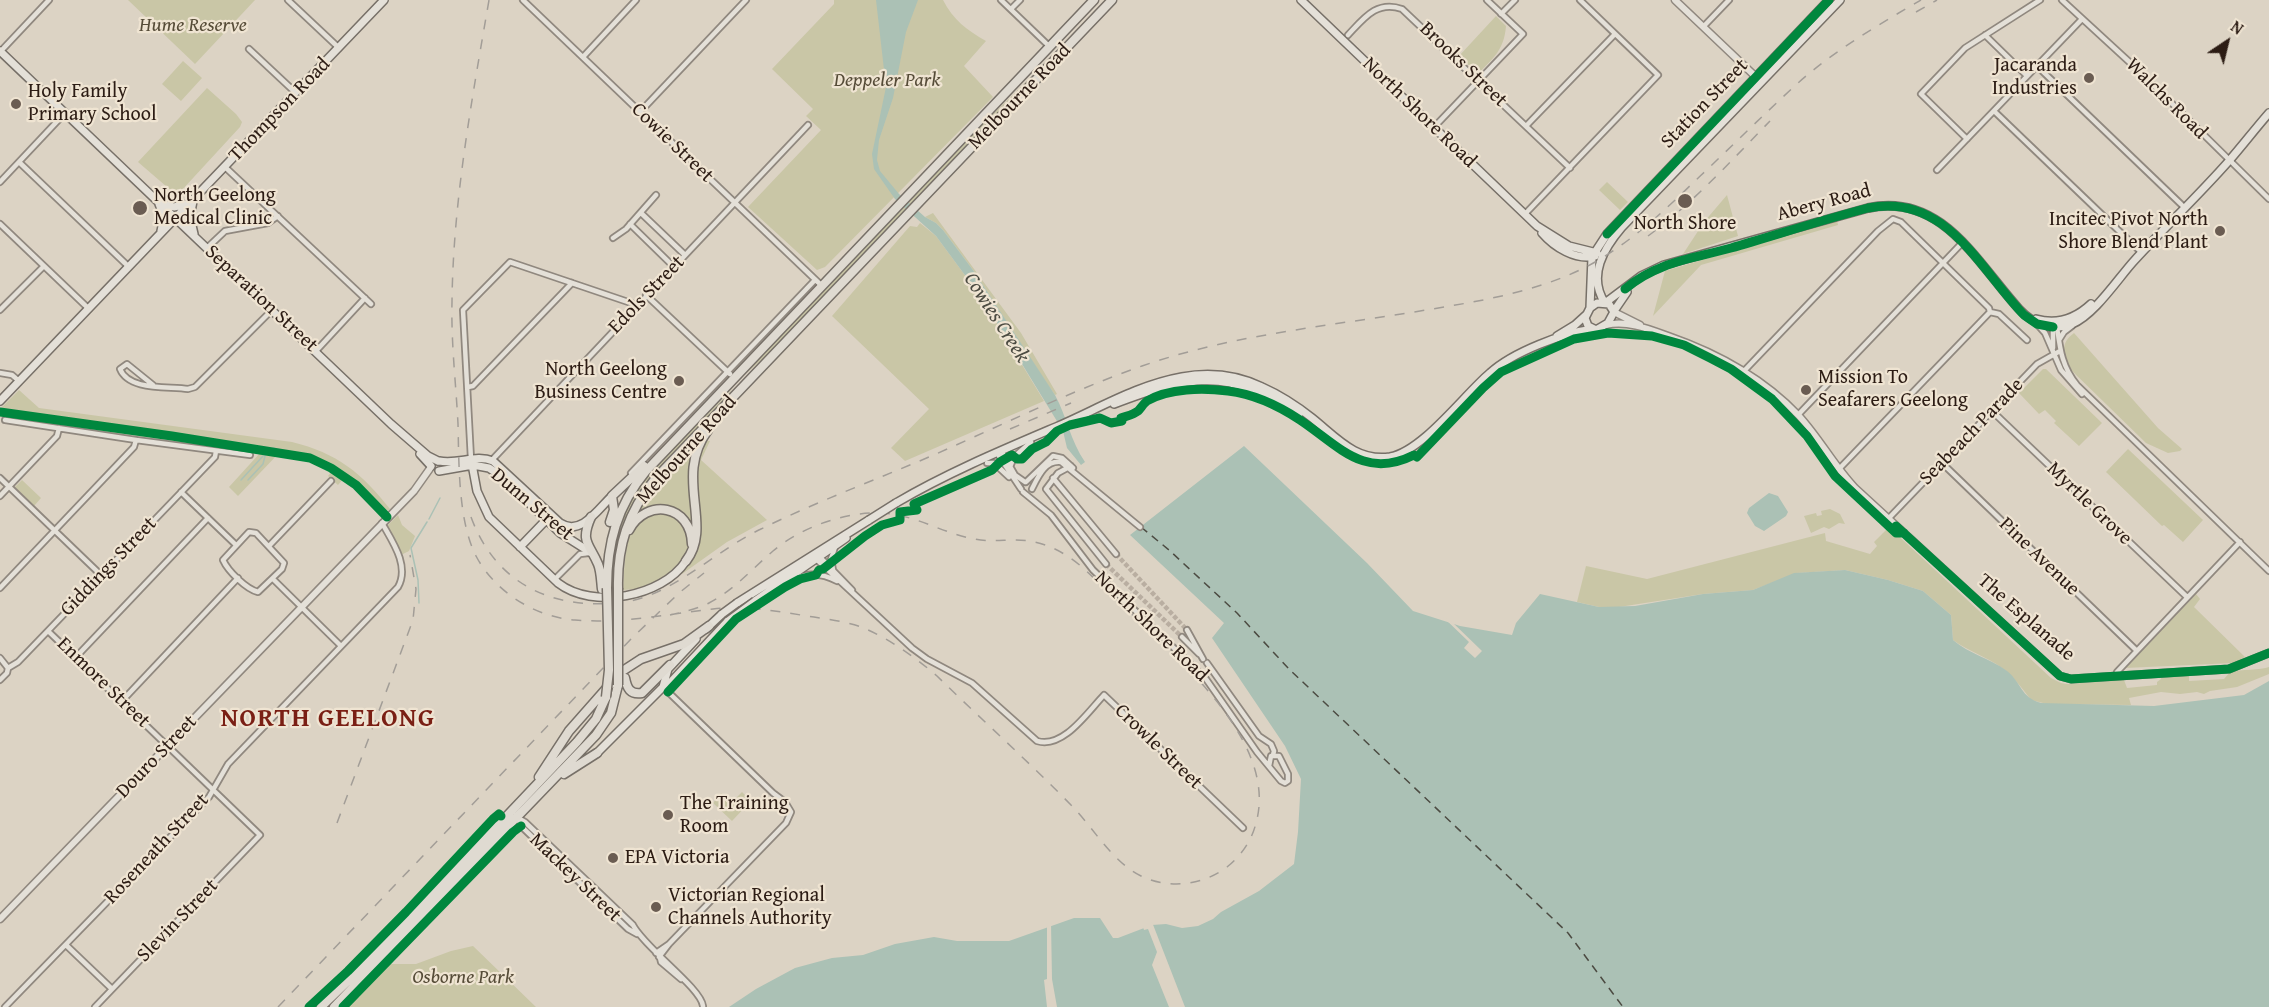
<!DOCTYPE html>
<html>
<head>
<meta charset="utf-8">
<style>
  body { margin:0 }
  #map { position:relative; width:2269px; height:1007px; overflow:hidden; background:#dcd3c4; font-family:"Gentium Book Plus",serif }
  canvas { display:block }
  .north { position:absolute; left:2197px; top:12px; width:60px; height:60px; -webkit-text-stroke:4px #efe4d2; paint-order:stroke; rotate:35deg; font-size:16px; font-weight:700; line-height:24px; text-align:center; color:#2c1c14 }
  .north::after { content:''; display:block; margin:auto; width:21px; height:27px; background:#2c1c14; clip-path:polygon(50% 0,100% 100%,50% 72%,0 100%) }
</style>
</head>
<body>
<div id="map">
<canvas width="2269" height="1007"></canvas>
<div class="north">N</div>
</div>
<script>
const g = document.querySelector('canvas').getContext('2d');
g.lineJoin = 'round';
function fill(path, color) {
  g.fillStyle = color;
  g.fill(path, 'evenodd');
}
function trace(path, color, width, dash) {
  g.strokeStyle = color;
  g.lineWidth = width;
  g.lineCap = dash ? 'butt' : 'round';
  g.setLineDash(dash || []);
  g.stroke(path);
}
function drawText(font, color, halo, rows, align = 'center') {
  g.font = font + ' "Gentium Book Plus",serif';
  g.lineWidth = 4.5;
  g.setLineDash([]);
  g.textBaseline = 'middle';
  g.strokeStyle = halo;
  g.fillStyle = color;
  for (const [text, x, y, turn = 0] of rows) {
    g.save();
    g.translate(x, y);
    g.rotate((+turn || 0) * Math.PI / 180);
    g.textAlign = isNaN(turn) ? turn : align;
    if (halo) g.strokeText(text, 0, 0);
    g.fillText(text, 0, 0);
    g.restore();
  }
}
const green = new Path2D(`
  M128 0H255L195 64Z
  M834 0H943C953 20 967 30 986 41L964 66 993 97 825 267 817 270 748 207 821 130 806 116 813 109 772 69 834 4Z
  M1496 16 1506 26C1504 50 1494 57 1478 74L1459 56Z
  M183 61 202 78 181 101 162 84Z
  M1035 76 774 349 742 377 988 119 1029 79Z
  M207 88 236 114 242 122 240 127 182 190 174 193 138 162Z
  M1607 182 1628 202 1620 210 1599 190Z
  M1727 195 1738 236 1683 254 1704 222Z
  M933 213 1021 333 1057 394 1055 395 1043 378 973 270 943 230 936 223 925 217Z
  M1837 220 1838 225 1701 265 1653 316 1665 271Z
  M920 223 936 236 981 297 1044 401 905 461 891 448 929 409 832 316 910 226 917 227Z
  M2074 333 2158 428 2182 449 2180 451 2168 453 2146 443 2069 368C2063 354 2060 343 2074 333Z
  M2043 369H2046L2102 423 2079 446 2054 423 2056 421 2045 410 2039 414 2019 393Z
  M733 388 722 403C689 438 640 480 623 524 614 544 614 566 613 588L611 589C601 496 679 447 733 388Z
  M19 390 39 408 292 442C337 453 362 473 390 509L381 515 364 494 344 478 338 485 328 476 333 470 300 457 279 453 238 496 229 487 260 453 0 417V409Z
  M698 440 710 441 701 460 767 520 727 542 682 574 674 573 648 588 623 590C624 564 626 536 637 511 650 483 677 461 698 440Z
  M2128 449 2203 520 2183 542 2164 525 2162 526 2106 472Z
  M22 480 41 498 34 506 15 487Z
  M1830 509 1840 514 1845 524 1839 523 1829 529 1824 527 1811 533 1804 516 1816 513 1817 516 1822 515 1821 511Z
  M398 515 402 525 415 536 409 551 399 556 385 528Z
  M1889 527 2051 678 2061 683 2067 684 2124 680 2127 688 2157 685V682L2161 679 2162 674 2189 673V681L2224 679 2231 671C2240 670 2261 670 2269 667V674L2237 687 2210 691 2204 694 2197 692 2180 694 2161 692 2129 698 2131 705 2047 704 2031 700C2022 688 2014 677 2002 668 1987 657 1968 651 1953 640L1951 615 1923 591 1888 580 1845 570 1797 573 1753 590 1703 594 1619 607H1599L1577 602 1586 566 1647 579 1825 533 1826 541 1870 554 1877 546 1874 542Z
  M2196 594 2200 599 2194 607 2245 657 2234 663 2125 668Z
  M742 792 746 796 747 805 732 821 713 803 721 793 732 802Z
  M473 946 536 1007H346L386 964H416L451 951Z`);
const water = new Path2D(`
  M876 0H918L906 32 893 98 879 140 877 160 880 171 899 194 925 217 936 223 943 230 973 270 1055 395C1067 417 1070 440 1085 462L1081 465 1067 448 1063 431 981 297 936 236 895 199 874 169 872 154 886 87Z
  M1244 446 1367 563 1413 611 1460 626 1512 635 1516 623 1540 594 1599 607 1635 606 1703 594 1753 590 1794 573 1845 570 1888 580 1923 591 1951 615 1953 640C1969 654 1990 658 2007 671 2022 683 2020 697 2041 703L2154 706 2244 695 2269 681V1007H729L756 989 795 968 832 958 863 955 895 944 934 937 957 941H1009L1074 918H1100L1113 938H1118L1152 925 1166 924 1182 928 1198 926 1213 919 1221 912 1259 891 1294 864 1298 832 1301 779 1285 746 1212 638 1224 623 1130 535Z
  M1769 493 1778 496 1788 512 1786 516 1764 531 1755 526 1747 513 1749 508Z`);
const pier = new Path2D(`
  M1443 617 1449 619 1482 651 1475 658 1464 648 1469 642Z
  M1152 922 1185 1007H1169L1152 965 1157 952 1148 929 1144 930 1143 927Z
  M1051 923 1052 979 1057 1007H1047L1044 980 1047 979V925Z`);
const stream = new Path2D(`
  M270 450 274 448
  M241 480 263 456
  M248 480 263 464 266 452
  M429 519 440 498
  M419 603 418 580 411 548 427 522`);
const ferry = new Path2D(`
  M1141 527 1169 550 1237 613 1289 669 1568 933 1623 1007`);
const minorTunnel = new Path2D(`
  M1116 554 1187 630
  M1106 564 1182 637`);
const minor = new Path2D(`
  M288 0 339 48
  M523 0 822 286
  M1001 0 1050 47
  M2062 0 2137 69 2269 199
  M1011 9 1020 0
  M1501 14 1515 0
  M1704 26 1729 0
  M1348 35C1364 18 1377 0 1402 9L1570 168
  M1985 35 2027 76
  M249 49 296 93
  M1 51 49 0
  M583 57 636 0
  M2037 66 2185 208
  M1994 111 2142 253
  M640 112 746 0
  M1439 122 1523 34 1487 0
  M1526 126 1615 34
  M1967 139 1921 94 1965 48 2040 0
  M19 162 129 267
  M225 167 371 304
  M1937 170 2082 19
  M0 182 65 113
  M641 213 685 255
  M1525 214 1658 75 1580 0
  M0 224 89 309
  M630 224 674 267
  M613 238 626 229 656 195
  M207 248 225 231 268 223 278 216
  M646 295 730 374
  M0 310 44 266
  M2037 324 2045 333 2061 370 2082 394
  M2057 327C2060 349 2062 367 2077 385L2269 571
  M2059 340 2064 332 2072 326
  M2053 348V327
  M316 351 365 298
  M1744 371 1878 231 1893 219 1901 222 1989 308 1990 312 1999 314 2027 340
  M0 373 12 375 19 381
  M153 385 127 364 120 369C129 391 168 386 188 389L195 387 272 310
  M468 387 473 386 572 283
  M1992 411 2187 597
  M1798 415 1962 243
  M5 420 136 440 250 455
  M1003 454 1015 475 1025 482
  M999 456 1021 489
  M471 459 463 310 510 262 637 305
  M492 460 808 125
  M987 463H994L1009 477
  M1942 463 2136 650
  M1071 466 1058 473 1046 489 1106 564
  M1010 467 1014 457 1031 442
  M1839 469 1990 312
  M631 473 815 280
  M0 478 101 575
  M1053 478 1116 554
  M1026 482 1053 456 1062 458 1073 468
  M1032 489C1038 477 1045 460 1061 462L1140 527
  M181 492 235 544
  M1023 492 1051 515 1093 570 1206 679 1257 752 1281 781 1285 783 1288 781V774L1279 756H1271L1269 766
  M0 496 57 436 59 428
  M1888 519 2037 364 2060 351
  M249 532 256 533 284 563 282 569 258 592C246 589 228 571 223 560Z
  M269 546 331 481
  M818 555 852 590
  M814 557 912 648 927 659 972 683 1037 741C1063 749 1087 713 1104 695L1243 828
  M833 570 831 559 835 547
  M273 579 341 646
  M555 579 580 554 589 553
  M786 583C804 573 818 571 837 581
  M0 588 134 447 136 440
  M1187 630 1203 659
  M48 631 260 835 95 1007
  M1182 637 1199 654
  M76 657 208 518
  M0 658 8 668
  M1207 663 1259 736 1271 744 1274 751 1273 755
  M2116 675 2117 672 2240 542
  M0 680 7 673 8 668 18 662 215 457 216 451
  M122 701 238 578
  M518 818 525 822 633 925C645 948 701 988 703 1006
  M518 818 521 826 628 929 637 934
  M66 945 112 989
  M656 953 669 944
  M659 957 669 944 786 823 791 812 785 802 773 793 663 687
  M660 958 661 962 681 979
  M5 1007 209 797 228 764 398 587C410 566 392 541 382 523`);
const tertiary = new Path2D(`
  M1675 0 1756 77
  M1614 312 1640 325
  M1606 325C1627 320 1649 329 1668 336 1717 353 1763 378 1799 416 1820 439 1834 466 1855 488L2060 676 2071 679 2229 669 2269 653
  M0 919 414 491 431 467`);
const secondary = new Path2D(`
  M1301 0 1537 226 1569 246 1597 253
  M0 51 391 424 428 456 438 461
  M193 201 190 217 194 234
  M159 204 164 217 161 231
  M164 204 174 207 187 204
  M1542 233C1554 247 1576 261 1595 256
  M1597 303 1609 304 1614 312 1608 323 1596 330 1588 326 1585 318 1590 308Z
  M1605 303 1641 276 1664 265 1868 208C1942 192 1977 263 2019 309 2033 324 2052 332 2072 324 2094 315 2117 280 2133 262 2164 228 2197 197 2228 162 2242 146 2255 129 2269 113
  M1605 303C1587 276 1604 248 1622 227L1840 0
  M1590 308 1592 257 1607 234 1829 0
  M1614 311 1627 292
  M2036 319C2057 325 2075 319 2091 304
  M1557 336 1575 325 1586 315
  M0 401 384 0
  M1114 404C1190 375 1227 368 1299 414
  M420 454 431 466
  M471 459 477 491 489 517 558 583C593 610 662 597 686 561
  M439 461C458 465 475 454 493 461L560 523C581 537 599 508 612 496
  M439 471 473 465 489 468 501 476 560 533 590 552
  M896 503C947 473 1002 450 1056 427 1098 409 1137 385 1182 377 1209 372 1237 375 1262 387 1280 395 1297 406 1312 418 1336 437 1356 462 1390 457 1423 451 1464 395 1490 373 1513 352 1563 333 1593 329
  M520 547 548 518
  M755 601 846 538
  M737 603 869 520
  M706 629 722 614
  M663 687 668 669 696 639
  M597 753 663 687 670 683 728 621`);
const trunk = new Path2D(`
  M591 517C580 542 589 543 598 564 601 571 601 580 602 589
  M610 522 614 510 612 496 644 466
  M629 530C647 497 691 505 692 544
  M686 561C714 525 673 477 708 430
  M607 588C607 543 617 506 646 471L1094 0
  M618 588C617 546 628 512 655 479L1112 0
  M625 678C627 688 630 695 642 693L670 665
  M564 774 597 753
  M539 777 569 731 621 672 641 659 684 644 709 626
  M321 1007 380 950 577 742 596 719 606 697
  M334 1007 596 735 611 713 618 685`);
const rail = new Path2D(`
  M489 0C472 99 453 201 452 302 451 343 456 384 458 424 459 463 458 521 476 556 495 592 535 617 575 620 621 624 668 614 713 609 747 605 780 612 814 617 831 620 850 622 866 629 891 640 916 658 937 676 981 719 1028 761 1071 805 1094 828 1111 861 1141 876 1168 889 1202 886 1227 867 1241 856 1252 840 1256 823 1277 749 1193 672 1145 627 1124 607 1104 587 1082 567 1063 551 1042 540 1016 540 1002 540 989 542 975 539 944 534 916 515 883 513 847 511 801 527 773 551 752 569 734 590 709 603 697 609 683 612 670 615
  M1916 12 1937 0
  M1648 236C1693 203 1731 161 1770 121
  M1010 429 1071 403
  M471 517C496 585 554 611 623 602 671 597 716 550 761 529 818 501 878 479 936 454 1004 424 1071 391 1142 366 1234 334 1331 326 1426 310 1481 301 1536 292 1586 267 1628 245 1662 213 1696 180 1730 148 1763 115 1798 83 1835 50 1878 25 1921 0
  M337 823 413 620 416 589 410 555
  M278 1007 631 639 679 593 704 573`);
const secondaryBridge = new Path2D(`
  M869 520 896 503
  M722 614 737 603
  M728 621 755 601`);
const trunkBridge = new Path2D(`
  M618 588V685
  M606 697 609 670 607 588`);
const cycleway = new Path2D(`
  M1607 234 1829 0
  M1625 289C1657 262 1692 259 1731 248 1776 235 1822 220 1868 208 1945 192 1979 268 2024 315L2037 324 2053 327
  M0 412 172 436 310 458 331 468 356 485 387 517
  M1896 526 2060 676 2071 679 2229 669 2269 653
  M668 692 736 619 785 587 800 579 816 575 819 570 823 569 865 536 882 525 900 520V512L917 510 914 504 992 470 1000 462 1012 455 1017 459H1022L1032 449 1046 442 1057 431 1070 425 1100 418 1111 423 1122 421 1121 418C1126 416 1133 415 1138 411 1141 408 1143 404 1147 401 1169 388 1203 388 1228 391 1253 394 1279 406 1300 420 1339 446 1364 480 1414 455L1417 457 1483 388 1501 372 1574 339 1608 333 1652 336 1684 345 1710 358 1731 369 1772 399 1807 436 1835 476 1896 533H1904
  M309 1007 348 971 406 912 493 819 499 814 501 816
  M343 1007 513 832 521 826`);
const markers = [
  [2089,78,6,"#6a5c52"],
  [16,104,6,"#6a5c52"],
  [1685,201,8,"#6a5c52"],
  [140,208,8,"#6a5c52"],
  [2220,231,6,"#6a5c52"],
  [679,381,6,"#6a5c52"],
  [1806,390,6,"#6a5c52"],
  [668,815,6,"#6a5c52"],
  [613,858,6,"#6a5c52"],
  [656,907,6,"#6a5c52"]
];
const parkNames = [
  ["Hume Reserve",193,26],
  ["Deppeler Park",887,81],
  ["Osborne Park",463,978]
];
const streetNames = [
  ["Brooks Street",1463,65,44],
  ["Melbourne Road",1020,97,-46],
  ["Walchs Road",2166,99,45],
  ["Station Street",1705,104,-46],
  ["Thompson Road",280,110,-46],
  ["North Shore Road",1419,113,44],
  ["Cowie Street",672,143,44],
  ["Abery Road",1824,203,-15],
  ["Edols Street",647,295,-46],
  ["Separation Street",261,299,43],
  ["Seabeach Parade",1972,432,-46],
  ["Melbourne Road",687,450,-48],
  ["Myrtle Grove",2089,504,44],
  ["Dunn Street",532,505,40],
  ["Pine Avenue",2039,557,44],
  ["Giddings Street",109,567,-46],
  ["The Esplanade",2026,618,41],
  ["North Shore Road",1151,627,44],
  ["Enmore Street",103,683,44],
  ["Crowle Street",1158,747,44],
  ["Douro Street",157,757,-46],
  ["Roseneath Street",157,849,-47],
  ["Mackey Street",575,878,44],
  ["Slevin Street",178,921,-46]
];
const poiNames = [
  ["Jacaranda",2077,66,"right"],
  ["Industries",2077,89,"right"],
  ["Holy Family",28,92],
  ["Primary School",28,115],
  ["North Geelong",154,196],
  ["Medical Clinic",154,219],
  ["Incitec Pivot North",2208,220,"right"],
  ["Shore Blend Plant",2208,243,"right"],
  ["North Shore",1685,224,"center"],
  ["North Geelong",667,370,"right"],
  ["Business Centre",667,393,"right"],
  ["Mission To",1818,378],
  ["Seafarers Geelong",1818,401],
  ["The Training",680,804],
  ["Room",680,827],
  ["EPA Victoria",625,858],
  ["Victorian Regional",668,896],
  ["Channels Authority",668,919]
];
const waterNames = [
  ["Cowies Creek",996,318,57]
];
const districtNames = [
  ["NORTH GEELONG",328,719]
];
fill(green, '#c9c6a6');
fill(water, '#abc1b5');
fill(pier, '#dcd3c4');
trace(stream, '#abc1b5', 1.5);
trace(ferry, '#4c4b42', 1.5, [8, 6]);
trace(minorTunnel, '#b9aea1', 4.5, [4.5, 2]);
trace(minor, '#90887f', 8);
trace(tertiary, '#90887f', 9);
trace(secondary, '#777068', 10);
trace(trunk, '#777068', 11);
trace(minor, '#e4e0d8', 4.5);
trace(tertiary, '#e4e0d8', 6);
trace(secondary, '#e4e0d8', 7);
trace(trunk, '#dfdad1', 8);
trace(rail, '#a29d97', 1.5, [10, 10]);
trace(secondaryBridge, '#777068', 10, []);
trace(trunkBridge, '#777068', 11, []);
trace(secondaryBridge, '#e4e0d8', 7);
trace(trunkBridge, '#dfdad1', 8);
trace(cycleway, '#00873e', 9);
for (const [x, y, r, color] of markers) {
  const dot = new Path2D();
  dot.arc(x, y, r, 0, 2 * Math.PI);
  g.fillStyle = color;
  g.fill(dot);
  trace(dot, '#efe4d2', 2);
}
drawText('italic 20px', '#564c38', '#efe4d2', parkNames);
drawText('20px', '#2c1c14', '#efe4d2', streetNames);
drawText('20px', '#2c1c14', '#efe4d2', poiNames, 'left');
drawText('italic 21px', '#4c4b42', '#efe4d2', waterNames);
g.letterSpacing = '1.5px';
drawText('bold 26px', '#7a1f14', '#efe4d2', districtNames);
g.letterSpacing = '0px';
</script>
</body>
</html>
